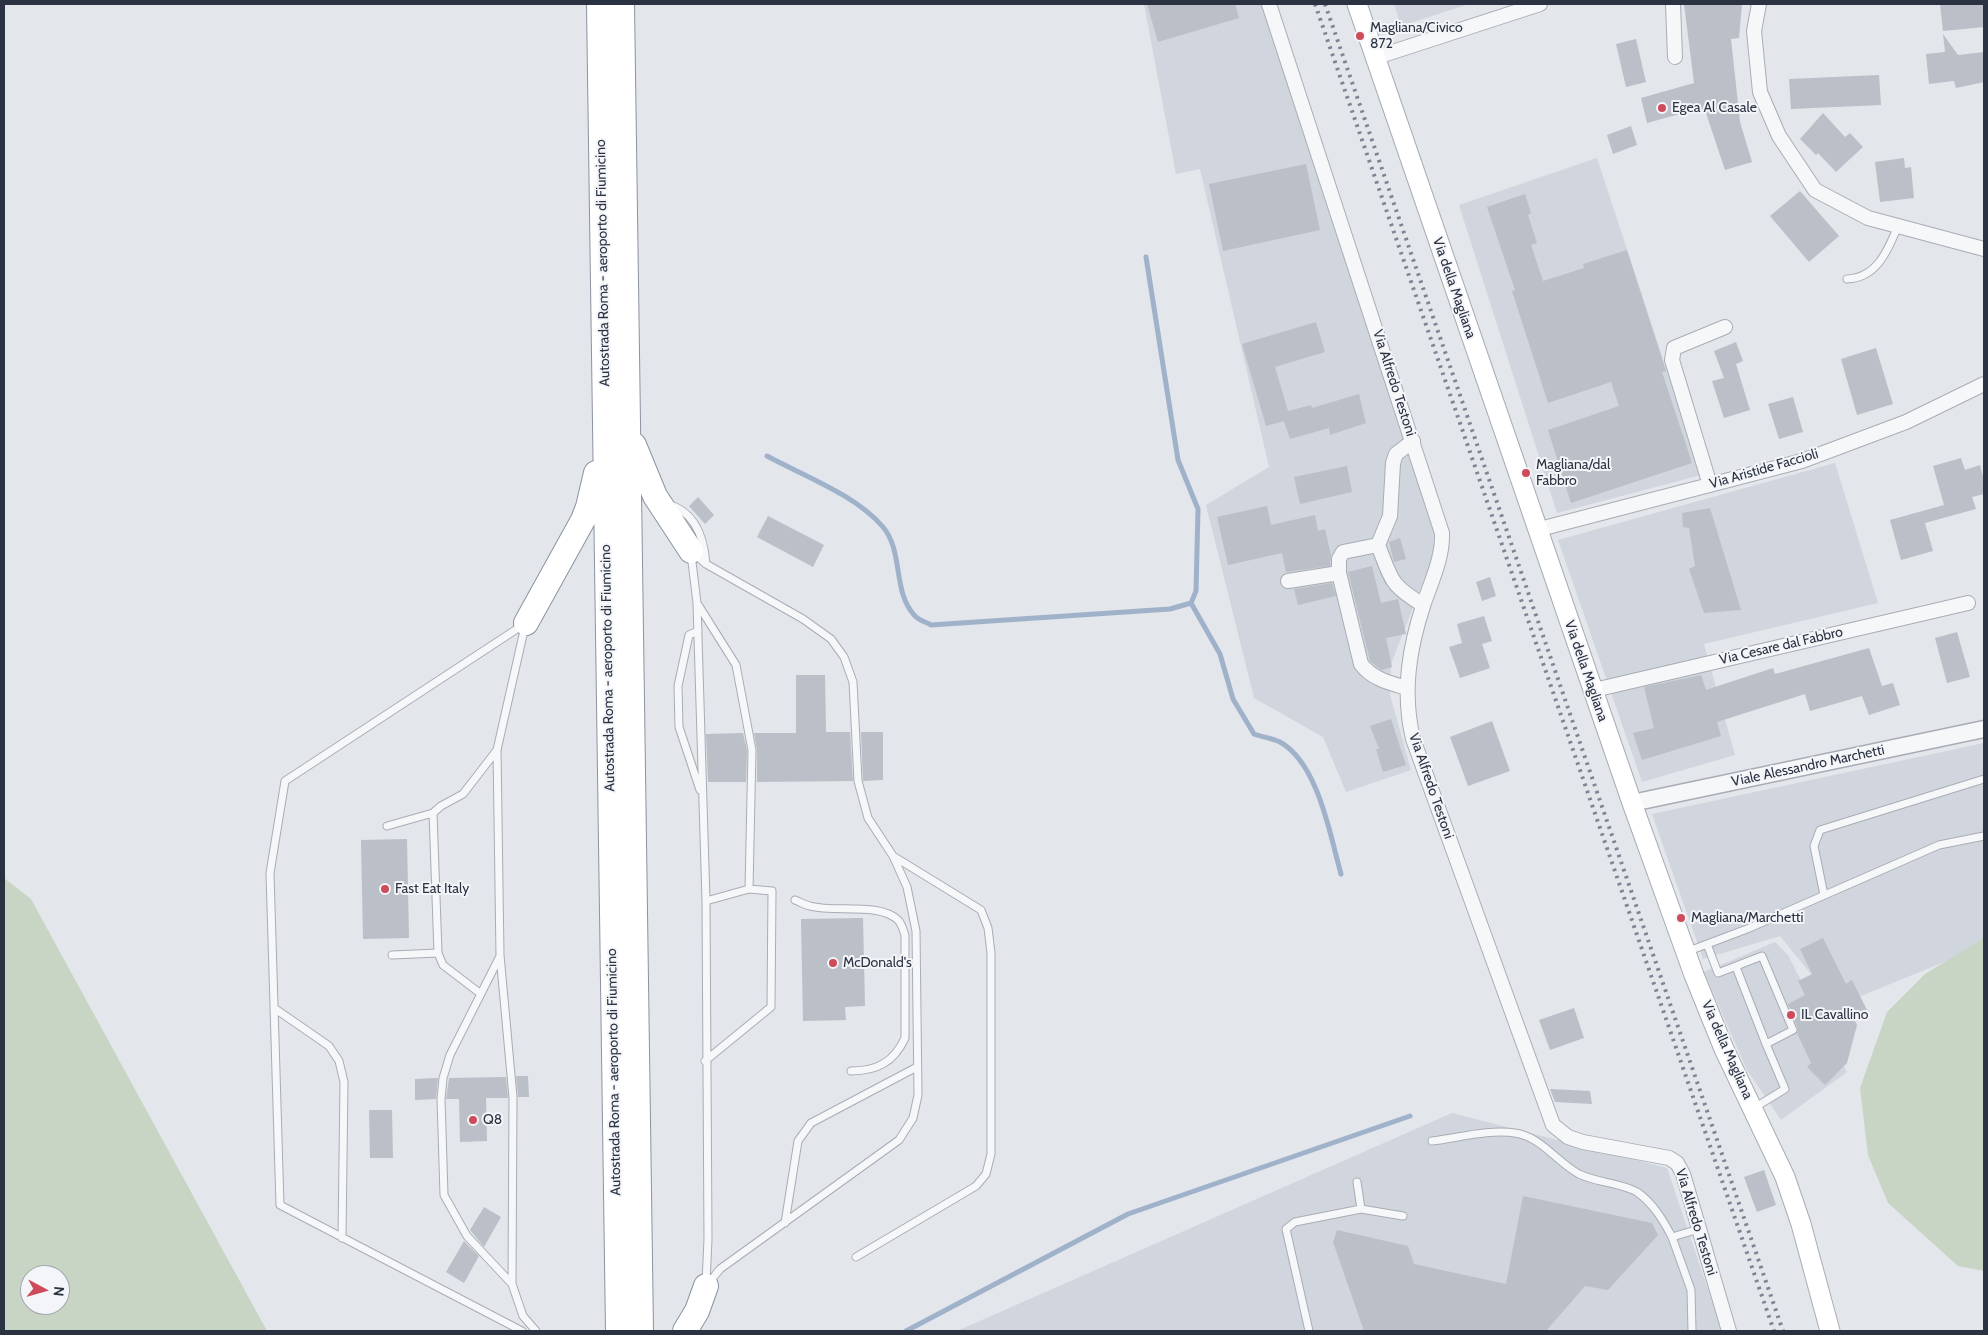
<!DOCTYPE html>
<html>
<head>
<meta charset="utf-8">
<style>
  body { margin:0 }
  #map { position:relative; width:1988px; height:1335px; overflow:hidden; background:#e3e6eb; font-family:Cabin,sans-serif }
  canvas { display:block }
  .frame { position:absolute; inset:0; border:5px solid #2b3343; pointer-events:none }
  .north { position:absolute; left:20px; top:1265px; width:50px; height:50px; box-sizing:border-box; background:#f3f5f8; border:1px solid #a3a7b0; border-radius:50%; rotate:96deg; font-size:14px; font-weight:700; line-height:20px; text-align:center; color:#2b3343 }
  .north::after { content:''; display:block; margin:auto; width:18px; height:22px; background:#cd4b5a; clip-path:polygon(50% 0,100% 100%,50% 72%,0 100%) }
</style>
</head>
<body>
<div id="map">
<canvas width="1988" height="1335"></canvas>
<div class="frame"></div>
<div class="north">N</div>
</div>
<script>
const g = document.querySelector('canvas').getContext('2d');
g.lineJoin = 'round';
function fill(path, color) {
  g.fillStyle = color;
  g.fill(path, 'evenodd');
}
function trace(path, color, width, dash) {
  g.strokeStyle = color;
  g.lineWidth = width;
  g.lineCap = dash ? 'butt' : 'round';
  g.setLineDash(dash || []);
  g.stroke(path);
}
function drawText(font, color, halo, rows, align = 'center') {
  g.font = font + ' Cabin,sans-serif';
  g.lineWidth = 4;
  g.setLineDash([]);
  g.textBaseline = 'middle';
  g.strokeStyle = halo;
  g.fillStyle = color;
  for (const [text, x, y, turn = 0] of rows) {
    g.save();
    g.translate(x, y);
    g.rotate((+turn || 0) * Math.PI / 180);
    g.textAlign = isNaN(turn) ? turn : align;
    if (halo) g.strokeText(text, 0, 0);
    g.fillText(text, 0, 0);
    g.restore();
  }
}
const built = new Path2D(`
  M1144 4H1263L1433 522 1434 538 1432 559 1391 664 1390 695 1411 770 1346 792 1323 737 1254 698 1206 505 1269 467 1200 169 1176 174Z
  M1394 4H1469L1401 26Z
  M1597 158 1701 475 1557 513 1459 205Z
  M1835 463 1878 603 1704 644 1735 755 1642 782 1558 540Z
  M1984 743V942L1973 950 1832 1008 1815 979 1780 936 1703 959 1652 814Z
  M1775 942 1788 955 1847 1072 1781 1120 1747 1070 1704 972Z
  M1452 1113 1667 1168 1722 1331H957Z`);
const green = new Path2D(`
  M4 878 31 899 267 1331H4ZM30 1275H60V1305H30Z
  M1984 938V1271L1958 1266 1888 1203 1868 1155 1860 1088 1887 1012 1925 974Z`);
const stream = new Path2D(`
  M767 456C804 476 856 495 883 527 904 552 892 592 915 616 918 620 926 622 931 625L1170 609 1191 603 1196 591 1198 509 1178 460 1146 257
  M1191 603 1220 654 1233 699 1254 734C1262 737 1272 738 1280 742 1318 763 1330 835 1341 874
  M906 1331 1128 1214 1410 1116`);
const building = new Path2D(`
  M1147 4H1235L1239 18 1158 42Z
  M1684 4H1742L1739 38 1731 39 1740 122 1752 162 1725 170 1705 110 1698 112V109L1647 123 1641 98 1694 83Z
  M1940 4H1984V27L1943 31Z
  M1943 34 1958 55 1984 52V82L1956 88 1954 81 1929 84 1926 54 1945 52Z
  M1636 39 1646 82 1626 87 1616 44Z
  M1879 75 1881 105 1791 109 1789 79Z
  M1823 113 1845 137 1850 133 1863 147 1836 172 1818 153 1816 155 1800 139Z
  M1631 126 1637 145 1613 154 1607 135Z
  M1904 158 1905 168 1911 167 1914 198 1880 202 1875 162Z
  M1306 164 1320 230 1223 251 1209 184Z
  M1800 191 1839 236 1809 262 1770 216Z
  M1525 194 1531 213 1528 215 1537 243 1531 245 1543 281 1584 268 1583 264 1627 250 1666 371 1662 372 1692 463 1571 503 1548 430 1619 406 1611 382 1548 403 1512 291 1515 290 1487 207Z
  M1316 322 1325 352 1275 367 1288 411 1311 405 1312 408 1359 394 1366 423 1330 435 1329 428 1290 439 1284 421 1266 426 1242 344Z
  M1736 342 1743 361 1736 364 1750 410 1724 418 1712 381 1724 378 1714 351Z
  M1876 348 1893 404 1857 415 1841 359Z
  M1793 397 1803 432 1779 439 1768 404Z
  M1961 458 1965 470 1980 465 1984 481V494L1972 497 1976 509 1925 523 1933 551 1901 560 1890 520 1944 505 1933 466Z
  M1347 466 1352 492 1300 504 1294 477Z
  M698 497 714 515 705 524 689 506Z
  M1267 506 1271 525 1315 515 1318 531 1325 529 1331 555 1330 566 1286 572 1282 553 1228 565 1217 517Z
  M1710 508 1741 610 1704 613 1689 569 1695 566 1689 528 1683 527 1682 513Z
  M768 516 824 545 813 567 757 537Z
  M1400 538 1406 559 1394 562 1389 542Z
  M1372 566 1381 603 1398 599 1406 634 1386 638 1392 667 1381 670 1370 661 1348 572Z
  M1490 577 1496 596 1482 601 1476 582Z
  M1332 583 1336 596 1298 605 1294 589Z
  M1484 616 1492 641 1482 644 1490 668 1460 678 1449 647 1462 643 1457 624Z
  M1957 632 1970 677 1947 683 1935 638Z
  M1869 648 1882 686 1893 683 1900 705 1869 715 1862 696 1810 711 1805 694 1717 722 1721 736 1642 760 1633 733 1654 728 1644 687 1701 675 1706 690 1773 668 1775 674Z
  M796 675H825L826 732H850L853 781 757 782V750L754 733H796Z
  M1391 719 1406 765 1383 772 1376 749H1379L1370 726Z
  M1492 721 1510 771 1468 786 1450 737Z
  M861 732H883V780L863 781Z
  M743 733 747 750 746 782H708L706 734Z
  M407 839 409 938 363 939 361 840Z
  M863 918 865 1006 845 1007 846 1020 803 1021 801 919Z
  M1823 938 1846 984 1852 980 1867 1010 1853 1017 1857 1025 1847 1063 1825 1085 1807 1067 1811 1063 1797 1033 1798 1028 1788 1004 1805 995 1798 981 1812 974 1800 949Z
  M1574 1008 1584 1038 1550 1050 1539 1020Z
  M516 1076H528L529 1097H518Z
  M506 1077 508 1098H486L487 1141 460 1142 459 1099H446L449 1078Z
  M438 1078 436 1099 415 1100V1079Z
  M1550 1089 1590 1091 1592 1104 1555 1102Z
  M369 1110H392L393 1158H370Z
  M1764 1170 1776 1205 1757 1212 1744 1177Z
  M1523 1196 1652 1223 1658 1235 1608 1290 1585 1286 1546 1331H1364L1333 1242 1337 1230 1408 1246 1414 1264 1506 1284Z
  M484 1207 501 1217 484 1247 470 1230Z
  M464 1241 479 1256 464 1283 446 1272Z`);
const service = new Path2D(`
  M1847 279C1877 278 1888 250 1898 226
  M667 504C695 511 704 538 706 564
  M693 553 706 564 803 619 831 639 844 657 853 682 858 781 868 818 893 856 907 887 916 931 918 1095 913 1118 899 1140 720 1269 708 1284
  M691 554 697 603 736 665 752 750 749 889
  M697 604 706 901
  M525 626 497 750 500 955 513 1097 512 1284 523 1316 536 1331
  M698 631 689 635 678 686 679 727 700 790
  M387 826 433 813
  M1824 895 1814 846 1820 830 1984 779
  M795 900C800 902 805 905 810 906 835 913 879 902 898 920 902 924 903 930 905 935V1038C894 1062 877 1071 851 1071
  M1707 944 1718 973 1762 956 1793 1030 1766 1044 1736 967
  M1686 952 1747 929 1939 845 1984 836
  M392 955 438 953
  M500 956 450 1055 443 1078 441 1099 444 1195 467 1236 512 1284
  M481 994 443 965 438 953 433 813 441 806 463 794 497 750
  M274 1008 329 1046 339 1061 344 1082 342 1238
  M705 1061 771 1007 772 891 749 889 706 901 708 1239 706 1283
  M1754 1108 1785 1089 1766 1044
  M1432 1141C1458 1138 1489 1129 1515 1133 1540 1136 1557 1162 1579 1174 1597 1183 1619 1182 1637 1192 1653 1203 1663 1220 1672 1237L1699 1229
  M1357 1182 1361 1209
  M785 1223 798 1141 811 1123 917 1067
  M1672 1237 1691 1290 1692 1331
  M856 1257 976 1186 986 1174 991 1154V953L988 928 981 910 893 856
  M522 1331 280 1205 270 873 285 781 523 625
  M1309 1331 1286 1229 1295 1222 1361 1209 1403 1216`);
const minor = new Path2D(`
  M1269 4 1442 533C1443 557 1432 580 1424 603 1409 648 1402 692 1413 739L1553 1125 1568 1137 1583 1142 1669 1158 1677 1163 1683 1174 1729 1331
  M1673 4 1675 57
  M1759 4 1754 31 1760 92 1779 136 1815 190 1868 218 1984 249
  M1374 58 1540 4
  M1710 485 1672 360 1674 348 1725 327
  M1536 530 1802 461 1906 422 1984 384
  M1378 545C1392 580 1389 584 1423 605
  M1288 581 1339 573
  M1407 688C1390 683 1372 679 1361 664L1339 573V559L1343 552 1378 545 1390 516 1393 463 1396 454 1413 441
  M1594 690 1968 603`);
const tertiary = new Path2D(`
  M1632 803 1984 729`);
const secondary = new Path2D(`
  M1357 4 1632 803 1694 975 1724 1049 1785 1177 1801 1224 1830 1331`);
const motorway = new Path2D(`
  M599 4 618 1331
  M622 4 641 1331
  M634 445 655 496 691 551
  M526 623 583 520 588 507 596 473
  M685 1331 697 1311 706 1286`);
const rail = new Path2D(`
  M1315 4 1774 1331
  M1325 4 1783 1331`);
const markers = [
  [1360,36,5,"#cd4b5a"],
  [1662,108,5,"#cd4b5a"],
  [1526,473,5,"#cd4b5a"],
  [385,889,5,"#cd4b5a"],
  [1681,918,5,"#cd4b5a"],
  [833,963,5,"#cd4b5a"],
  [1791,1015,5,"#cd4b5a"],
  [473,1120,5,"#cd4b5a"]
];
const poiNames = [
  ["Magliana/Civico",1370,28],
  ["872",1370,44],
  ["Egea Al Casale",1672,108],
  ["Magliana/dal",1536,465],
  ["Fabbro",1536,481],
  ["Fast Eat Italy",395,889],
  ["Magliana/Marchetti",1691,918],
  ["McDonald's",843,963],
  ["IL Cavallino",1801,1015],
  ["Q8",483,1120]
];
const streetNames = [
  ["Autostrada Roma - aeroporto di Fiumicino",603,263,-91],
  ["Via della Magliana",1454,288,71],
  ["Via Alfredo Testoni",1394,383,72],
  ["Via Aristide Faccioli",1764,469,-16],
  ["Via Cesare dal Fabbro",1781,646,-13],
  ["Autostrada Roma - aeroporto di Fiumicino",608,668,-91],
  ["Via della Magliana",1586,671,71],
  ["Viale Alessandro Marchetti",1808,766,-12],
  ["Via Alfredo Testoni",1431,786,71],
  ["Via della Magliana",1727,1050,66],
  ["Autostrada Roma - aeroporto di Fiumicino",614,1072,-91],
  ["Via Alfredo Testoni",1696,1222,73]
];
fill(built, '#d1d5dd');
fill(green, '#c8d5c4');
trace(stream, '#9fb2ca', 5);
fill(building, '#babfc8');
trace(service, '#a8adb5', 9);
trace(minor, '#a8adb5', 16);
trace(tertiary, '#a8adb5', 19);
trace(secondary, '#a8adb5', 21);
trace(motorway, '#8b93a1', 26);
trace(service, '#f6f7f9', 7);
trace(minor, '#f6f7f9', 14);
trace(tertiary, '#f6f7f9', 16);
trace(secondary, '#fff', 19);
trace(motorway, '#fff', 24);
trace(rail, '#7d8594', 4, [2.5, 5]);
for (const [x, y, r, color] of markers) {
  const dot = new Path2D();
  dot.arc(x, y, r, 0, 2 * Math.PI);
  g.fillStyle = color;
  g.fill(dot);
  trace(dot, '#f3f5f8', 2);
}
drawText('14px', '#2b3343', '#f3f5f8', poiNames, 'left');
drawText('14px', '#2b3343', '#f3f5f8', streetNames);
</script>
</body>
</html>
